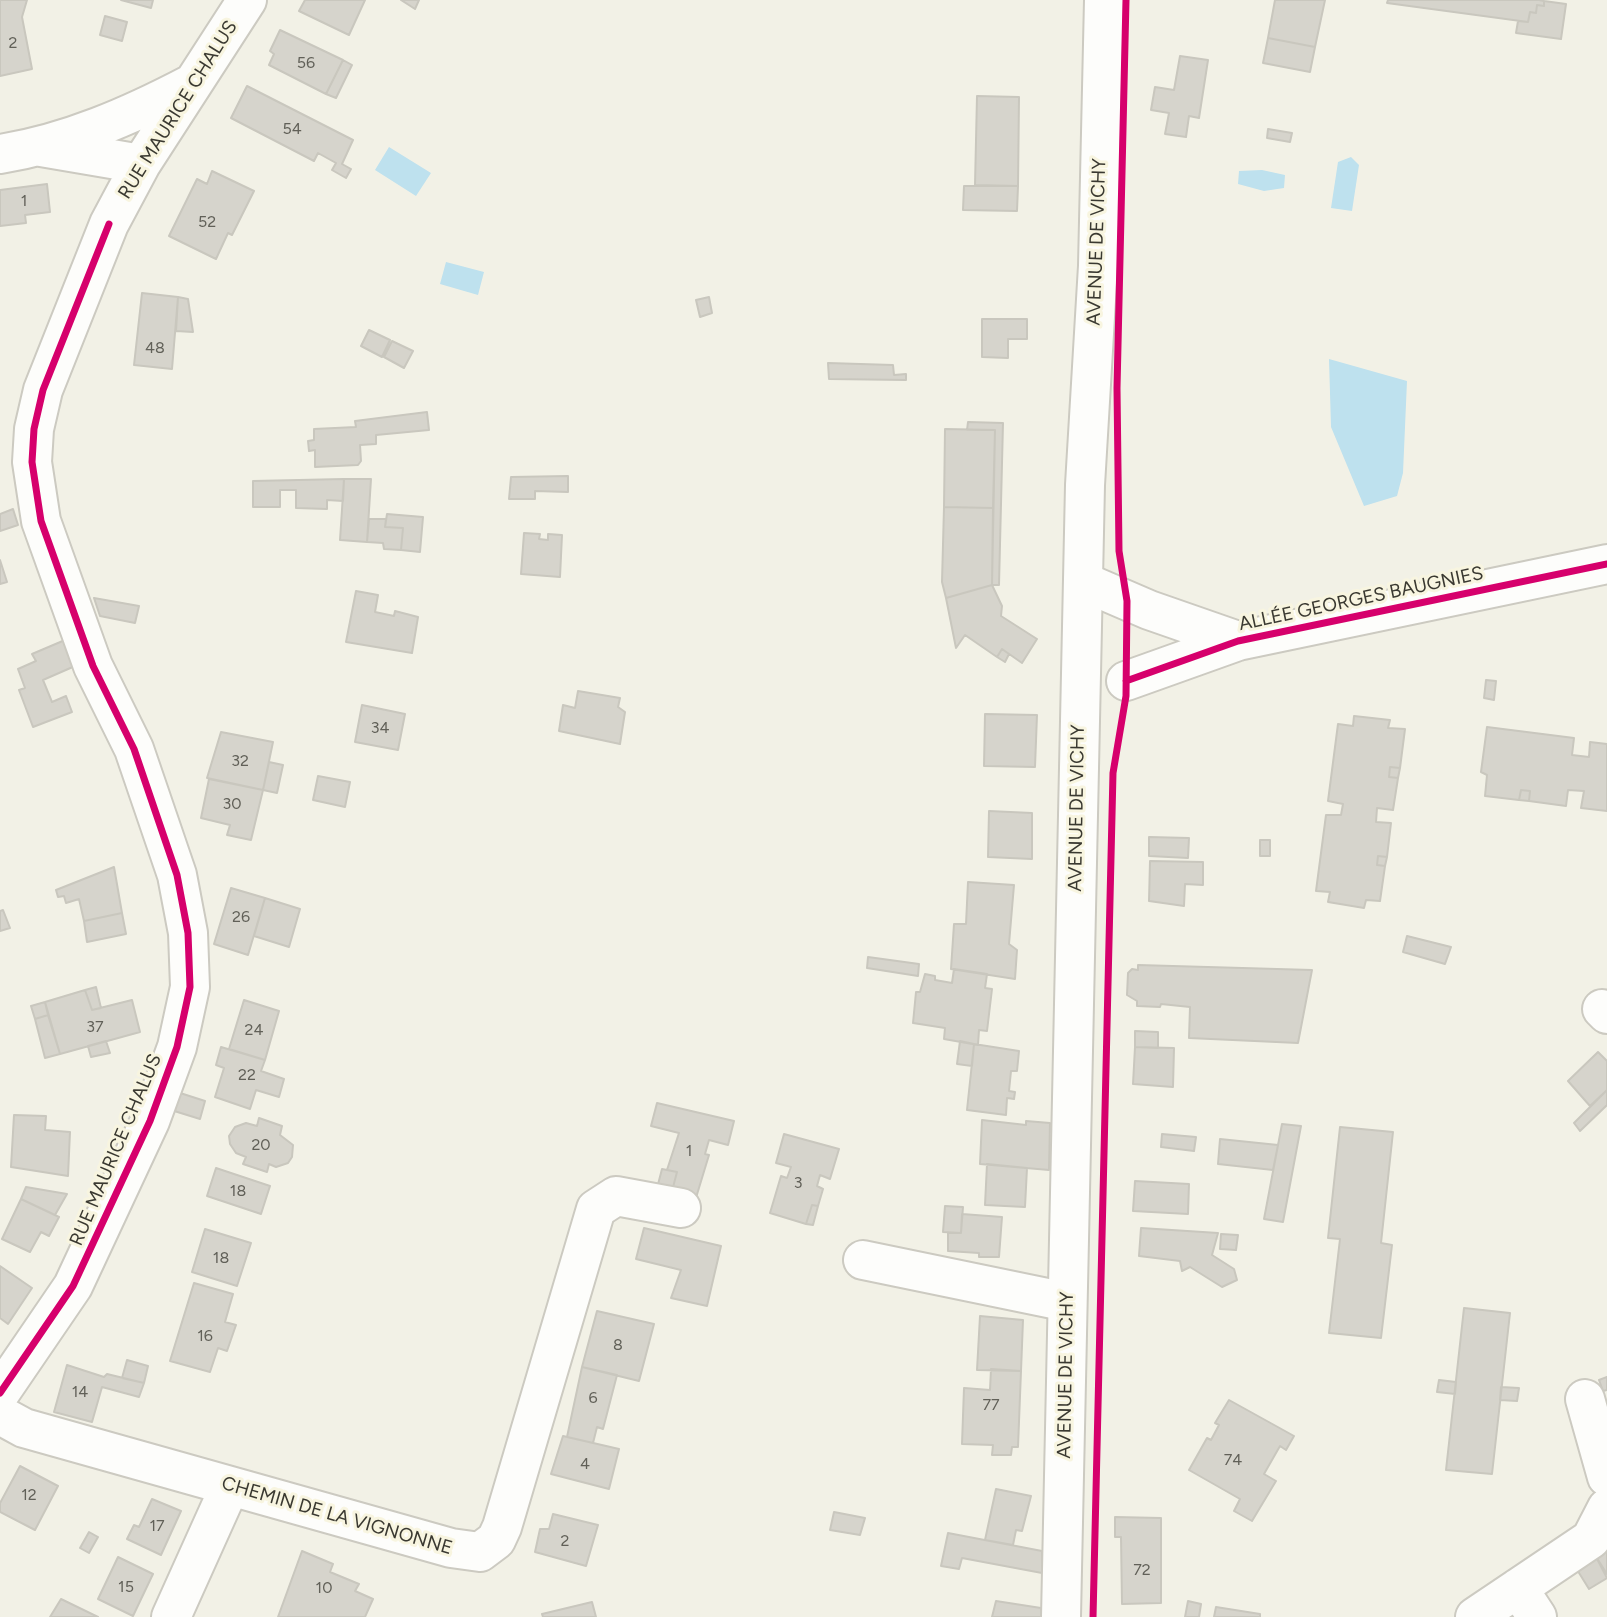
<!DOCTYPE html>
<html>
<head>
<meta charset="utf-8">
<style>
  body { margin:0 }
  canvas { display:block; background:#f2f1e6 }
</style>
</head>
<body>
<canvas width="1607" height="1617"></canvas>
<script>
const g = document.querySelector('canvas').getContext('2d');
g.lineJoin = 'round';
function fill(path, color) {
  g.fillStyle = color;
  g.fill(path, 'evenodd');
}
function trace(path, color, width, dash) {
  g.strokeStyle = color;
  g.lineWidth = width;
  g.lineCap = dash ? 'butt' : 'round';
  g.setLineDash(dash || []);
  g.stroke(path);
}
function drawText(font, color, halo, rows, align = 'center') {
  g.font = font + ' Figtree,sans-serif';
  g.lineWidth = 6;
  g.setLineDash([]);
  g.textBaseline = 'middle';
  g.strokeStyle = halo;
  g.fillStyle = color;
  for (const [text, x, y, turn = 0] of rows) {
    g.save();
    g.translate(x, y);
    g.rotate((+turn || 0) * Math.PI / 180);
    g.textAlign = isNaN(turn) ? turn : align;
    if (halo) g.strokeText(text, 0, 0);
    g.fillText(text, 0, 0);
    g.restore();
  }
}
const water = new Path2D(`
  M389 147 431 173 416 196 375 170Z
  M1351 157 1359 165 1352 211 1331 208 1338 162Z
  M1262 170 1285 175 1284 188 1264 191 1238 184 1239 171Z
  M446 262 484 272 478 295 440 284Z
  M1329 359 1407 381 1403 473 1397 496 1364 506 1331 427Z`);
const building = new Path2D(`
  M0 0H27L22 17 32 69 0 76Z
  M121 0H153L151 8Z
  M305 0H365L349 35 299 11Z
  M401 0H419L415 9Z
  M1275 0H1325L1315 47 1268 38Z
  M1388 0H1539L1544 1V6L1537 5 1536 13 1530 12 1528 22 1387 3Z
  M1544 1 1566 4 1561 39 1516 33 1518 21 1528 22 1530 12 1536 13 1537 5 1544 6Z
  M105 16 127 22 122 41 100 35Z
  M280 30 343 60 326 94 269 65 274 54 270 51Z
  M1268 38 1315 47 1310 72 1263 63Z
  M1180 56 1208 60 1199 118 1189 116 1186 137 1165 134 1169 113 1151 110 1155 87 1174 90Z
  M343 60 352 65 336 98 326 94Z
  M247 86 353 140 342 164 351 169 346 178 332 170 336 163 318 153 314 161 231 118Z
  M977 96 1019 97 1018 186 975 185Z
  M1268 129 1292 133 1290 142 1267 138Z
  M212 171 254 191 232 235 228 233 216 259 169 236 197 179 207 184Z
  M47 184 50 212 25 215 26 223 0 226V190Z
  M964 186H1018L1017 211 963 210Z
  M142 293 178 297 172 369 134 365Z
  M178 297 188 299 193 332 176 331Z
  M709 297 712 313 700 317 696 300Z
  M982 319H1027V339H1008V358L982 357Z
  M369 330 390 340 382 357 361 346Z
  M392 341 413 351 404 368 384 357Z
  M828 363 893 365 894 375 906 374V380L829 379Z
  M427 412 429 430 376 435V444L360 445 361 461 358 465 315 467V450L309 451 308 441 314 440V429L356 427 355 421Z
  M968 422 1003 423 999 585H992L995 430H967Z
  M945 429 995 430 993 508 944 507Z
  M568 476V492L535 491V499H509L511 477Z
  M344 479 343 501 327 500V509L296 508V490H280V507H253V481Z
  M344 479H371L367 542 340 540Z
  M944 507 993 508 992 585 946 598 942 582Z
  M13 509 18 525 0 531V514Z
  M387 514 423 517 420 552 401 550 403 528 385 527Z
  M369 519H386L385 527 403 528 401 550 384 549 383 543 367 542Z
  M524 533 540 534 539 539 548 540V534L562 535 560 577 521 574Z
  M0 560 7 582 0 584Z
  M992 585 1002 606 1001 616 1037 639 1022 663 1002 649 997 657 965 635 956 648 946 598Z
  M356 591 378 595 375 612 394 616 395 611 418 617 412 653 346 642Z
  M94 598 139 606 135 623 100 616Z
  M65 640 75 666 43 680 52 702 66 696 72 712 33 727 19 690 25 688 18 669 36 661 32 654Z
  M1002 649 1009 654 1005 662 997 657Z
  M1486 680 1496 681 1494 700 1484 698Z
  M578 691 620 698 618 707 625 712 620 744 559 731 563 705 575 708Z
  M362 705 405 714 398 750 355 742Z
  M985 714 1037 715 1035 767 984 766Z
  M1354 716 1390 720 1388 728 1405 729 1400 768 1390 767 1389 777 1398 778 1393 810 1377 808 1376 822 1391 823 1387 857 1378 856 1377 865 1385 866 1380 901 1366 900 1364 908 1328 902 1330 892 1316 891 1326 815H1341L1343 804 1328 801 1338 724 1353 726Z
  M1487 727 1574 738 1572 755 1589 757 1590 742 1607 744V811L1581 808 1584 791 1568 790 1566 806 1529 801 1530 791 1521 790 1519 800 1485 796 1487 775 1481 772Z
  M221 732 273 742 263 790 207 778Z
  M269 762 283 765 277 793 263 790Z
  M1390 767 1400 768 1398 778 1389 777Z
  M318 776 350 782 345 807 313 800Z
  M209 779 263 790 251 840 227 835 230 825 201 818Z
  M1521 790 1530 791 1529 801 1519 800Z
  M989 811 1032 813V859L988 857Z
  M1149 837 1189 838 1188 858 1149 856Z
  M1260 840H1270V856H1260Z
  M1378 856 1387 857 1385 866 1377 865Z
  M1150 861 1203 862V885L1185 884 1184 906 1149 901Z
  M114 867 122 913 84 921 79 899 66 903 64 896 58 897 56 890Z
  M968 882 1014 885 1009 944 1017 950 1015 979 951 969 954 924H966Z
  M231 888 265 898 248 955 214 944Z
  M265 898 300 909 289 947 254 936Z
  M3 910 10 928 0 931V911Z
  M122 913 126 934 87 942 84 921Z
  M1407 936 1451 947 1445 964 1403 952Z
  M868 957 919 964 918 976 867 968Z
  M1138 965 1312 970 1298 1043 1189 1038 1190 1007 1161 1004 1160 1007 1137 1006V1001L1127 995 1128 973 1132 969 1138 970Z
  M954 969 987 974 985 988 992 989 987 1031 979 1030 978 1045 944 1039 945 1028 913 1023 916 992H920L925 974 935 976V980L952 983Z
  M96 987 101 1008 92 1010 85 990Z
  M85 990 92 1010 132 1000 140 1032 60 1054 45 1002Z
  M244 1000 279 1011 265 1060 229 1049Z
  M45 1002 48 1015 35 1019 31 1006Z
  M48 1015 60 1054 45 1058 35 1019Z
  M1135 1031 1158 1032V1048L1135 1047Z
  M106 1041 110 1053 91 1057 88 1046Z
  M960 1041 974 1044 972 1066 957 1064Z
  M974 1044 1019 1051 1017 1071H1011L1009 1091 1015 1092 1014 1099 1007 1098 1006 1115 967 1110Z
  M221 1047 265 1060 261 1071 284 1079 279 1097 256 1090 250 1109 215 1097 224 1068 216 1065Z
  M1135 1047 1174 1048 1173 1087 1133 1084Z
  M1598 1052 1607 1061V1090L1590 1106 1568 1081Z
  M1607 1090V1105L1580 1131 1574 1123Z
  M177 1092 205 1101 200 1119 171 1110Z
  M657 1103 734 1121 728 1145 709 1140 705 1154 709 1155 695 1201 671 1195 677 1172 667 1170 679 1133 651 1126Z
  M14 1115 46 1116 45 1130 70 1132 68 1176 11 1167Z
  M259 1118 282 1126 280 1135 293 1145 292 1157 288 1163 276 1167 269 1164 267 1172 243 1164 246 1157 236 1153 230 1144 229 1136 235 1127 246 1123 257 1126Z
  M982 1120 1026 1125V1121L1050 1123 1049 1170 980 1164Z
  M1282 1124 1301 1126 1283 1222 1264 1219Z
  M1340 1127 1393 1132 1381 1243 1392 1245 1381 1338 1329 1333 1340 1239 1328 1238Z
  M784 1134 839 1149 830 1179 820 1175 817 1186 823 1189 818 1206 812 1205 806 1224 770 1213 781 1176 787 1178 791 1167 776 1163Z
  M1162 1134 1196 1137 1194 1151 1161 1147Z
  M1220 1139 1278 1145 1273 1170 1218 1164Z
  M987 1164 1027 1168 1025 1207 985 1205Z
  M216 1168 270 1186 261 1214 207 1196Z
  M662 1169 677 1172 671 1195 656 1192Z
  M1135 1181 1189 1184 1188 1214 1133 1211Z
  M26 1187 67 1194 55 1215 21 1199Z
  M21 1199 59 1217 49 1236 41 1232 30 1252 2 1239Z
  M812 1205 818 1206 813 1225 806 1224Z
  M945 1206 963 1207 961 1233 943 1232Z
  M962 1214 1002 1217 999 1257H979V1253L948 1251V1233H961Z
  M644 1228 721 1246 707 1306 671 1298 681 1270 636 1259Z
  M1141 1228 1218 1233 1212 1255 1234 1269 1237 1280 1222 1287 1190 1267 1182 1271 1180 1261 1139 1256Z
  M205 1229 251 1243 237 1286 192 1272Z
  M1221 1234 1238 1235 1236 1250 1220 1249Z
  M0 1266 32 1288 8 1324 0 1318Z
  M194 1283 233 1294 225 1322 236 1325 227 1351 218 1348 210 1372 170 1361Z
  M1464 1308 1510 1313 1492 1474 1446 1470Z
  M597 1311 654 1324 639 1381 582 1367Z
  M980 1316 1023 1320 1021 1371 977 1370Z
  M127 1360 148 1366 144 1383 122 1378Z
  M67 1365 104 1377 107 1374 144 1383 139 1397 102 1387 92 1422 54 1412Z
  M582 1367 617 1375 603 1429 597 1427 593 1443 567 1437Z
  M991 1369 1021 1371 1018 1447H1012L1011 1455H992L993 1445 962 1444 964 1388 990 1390Z
  M1607 1377V1390L1603 1391 1599 1380Z
  M1439 1380 1456 1382 1455 1394 1437 1392Z
  M1501 1387 1519 1388 1517 1401 1500 1400Z
  M1229 1400 1294 1436 1286 1450 1280 1446 1264 1474 1276 1481 1252 1521 1234 1511 1240 1499 1189 1470 1207 1438 1211 1440 1219 1425 1215 1423Z
  M563 1436 619 1449 609 1489 551 1474Z
  M20 1466 58 1486 35 1530 0 1512V1503Z
  M996 1489 1031 1496 1022 1531 1016 1530 1013 1545 985 1540Z
  M152 1499 181 1511 161 1555 127 1539 134 1525 139 1527Z
  M834 1512 865 1518 860 1535 830 1530Z
  M553 1514 598 1525 586 1566 535 1552 540 1529H549Z
  M1115 1517 1161 1518V1603L1122 1604 1121 1537H1115Z
  M89 1532 98 1537 89 1553 80 1548Z
  M948 1533 1042 1551V1573L962 1558 959 1569 941 1566Z
  M1604 1547 1607 1552V1574L1595 1555Z
  M302 1551 333 1564 330 1572 359 1584 355 1591 373 1599 365 1617H278Z
  M1595 1555 1607 1578 1589 1589 1576 1568Z
  M118 1557 153 1574 133 1616 98 1599Z
  M61 1599 98 1617H50Z
  M996 1601 1041 1608V1617H992Z
  M1188 1601 1201 1604 1199 1617H1185Z
  M592 1602 596 1617H543L542 1614Z
  M1216 1607 1260 1614V1617H1214Z`);
const minor = new Path2D(`
  M41 147 141 164
  M0 154C68 143 130 116 191 84
  M1084 582 1149 610 1238 641
  M1126 681 1238 641 1607 564
  M1602 1009 1607 1014
  M863 1260 1067 1302
  M0 1393 73 1286 150 1121 177 1047 190 987 188 933 177 875 134 749 93 666 41 521 32 462 34 429 43 390 109 224 141 164 247 0
  M1585 1399 1607 1477
  M0 1415 24 1428 451 1548 480 1552 496 1540 502 1527 596 1209 616 1196 681 1208
  M1518 1588 1537 1617
  M171 1617 230 1486
  M1475 1617 1591 1539 1607 1508`);
const major = new Path2D(`
  M1061 1617 1085 485 1098 266 1104 0`);
const cycleway = new Path2D(`
  M1126 681 1238 641 1607 564
  M0 1393 73 1286 150 1121 177 1047 190 987 188 933 177 875 134 749 93 666 41 521 32 462 34 429 43 390 109 224
  M1093 1617 1113 773 1126 696 1127 601 1119 551 1117 388 1126 0`);
const numberNames = [
  ["2",13,43],
  ["56",306,63],
  ["54",292,129],
  ["1",24,201],
  ["52",207,222],
  ["48",155,348],
  ["34",380,728],
  ["32",240,761],
  ["30",232,804],
  ["26",241,917],
  ["37",95,1027],
  ["24",254,1030],
  ["22",247,1075],
  ["20",261,1145],
  ["1",689,1151],
  ["3",798,1183],
  ["18",238,1191],
  ["18",221,1258],
  ["16",205,1336],
  ["8",618,1345],
  ["14",80,1392],
  ["6",593,1398],
  ["77",991,1405],
  ["74",1233,1460],
  ["4",585,1464],
  ["12",29,1495],
  ["17",157,1526],
  ["2",565,1541],
  ["72",1142,1570],
  ["15",126,1587],
  ["10",324,1588]
];
const streetNames = [
  ["RUE MAURICE CHALUS",178,110,-58],
  ["AVENUE DE VICHY",1097,242,-88],
  ["ALLÉE GEORGES BAUGNIES",1361,599,-12],
  ["AVENUE DE VICHY",1077,808,-89],
  ["RUE MAURICE CHALUS",116,1150,-67],
  ["AVENUE DE VICHY",1066,1375,-89],
  ["CHEMIN DE LA VIGNONNE",337,1516,16]
];
fill(water, '#bee1ee');
fill(building, '#d6d4cc');
trace(building, '#c9c7be', 2);
trace(minor, '#cccac1', 42);
trace(major, '#cccac1', 42);
trace(minor, '#fdfdfb', 38);
trace(major, '#fdfdfb', 38);
trace(cycleway, '#d6006c', 7);
drawText('16px', '#616058', null, numberNames);
drawText('19px', '#3a3931', '#f8f5e0', streetNames);
</script>
</body>
</html>
